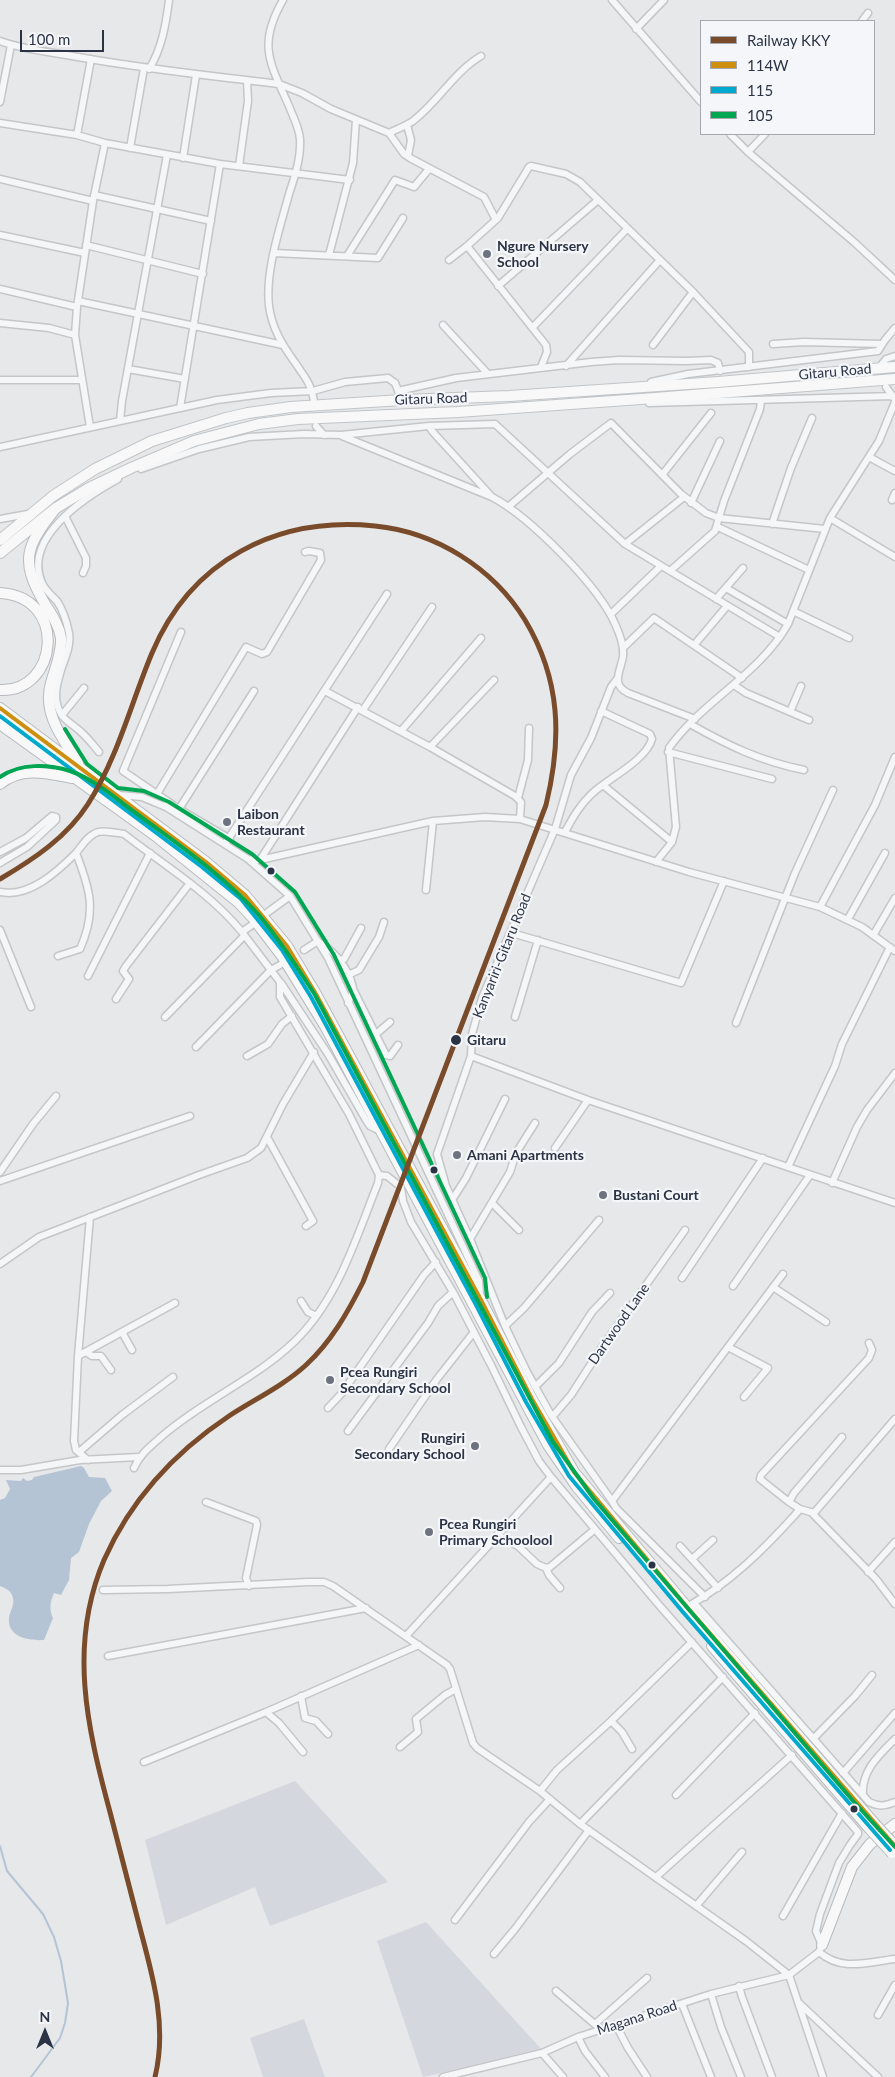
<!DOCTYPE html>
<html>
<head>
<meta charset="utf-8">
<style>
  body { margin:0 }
  #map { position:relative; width:895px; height:2077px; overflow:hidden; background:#e6e8ea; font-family:Lato,sans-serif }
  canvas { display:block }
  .legend { position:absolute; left:700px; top:20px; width:175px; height:115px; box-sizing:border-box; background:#f4f6f9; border:1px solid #a4a8b1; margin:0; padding:6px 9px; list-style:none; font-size:15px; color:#2b3445 }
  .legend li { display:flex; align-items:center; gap:10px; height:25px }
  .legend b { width:25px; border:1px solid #a4a8b1 }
  .north { position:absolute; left:20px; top:2007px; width:50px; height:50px; -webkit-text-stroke:4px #f4f6f9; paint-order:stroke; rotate:0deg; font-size:14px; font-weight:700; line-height:20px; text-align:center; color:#2b3445 }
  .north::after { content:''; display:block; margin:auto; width:18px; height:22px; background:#2b3445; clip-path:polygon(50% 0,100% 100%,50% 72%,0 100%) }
  .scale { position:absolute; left:20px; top:30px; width:84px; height:22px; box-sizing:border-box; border:2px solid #2b3445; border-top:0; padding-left:6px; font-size:15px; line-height:18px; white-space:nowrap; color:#2b3445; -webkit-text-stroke:4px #f4f6f9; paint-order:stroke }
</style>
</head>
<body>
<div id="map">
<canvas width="895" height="2077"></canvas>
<ul class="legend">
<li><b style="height:6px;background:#7a4b2a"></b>Railway KKY</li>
<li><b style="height:6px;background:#ce8f0e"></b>114W</li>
<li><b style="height:6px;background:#00a9ce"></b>115</li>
<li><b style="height:6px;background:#00a651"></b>105</li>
</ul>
<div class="north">N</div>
<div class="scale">100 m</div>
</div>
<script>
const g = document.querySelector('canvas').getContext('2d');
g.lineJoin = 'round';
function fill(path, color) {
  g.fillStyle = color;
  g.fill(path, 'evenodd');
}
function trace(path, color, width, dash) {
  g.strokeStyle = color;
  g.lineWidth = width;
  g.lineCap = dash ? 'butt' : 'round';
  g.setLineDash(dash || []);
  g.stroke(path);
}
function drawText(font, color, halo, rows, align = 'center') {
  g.font = font + ' Lato,sans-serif';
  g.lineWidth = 4.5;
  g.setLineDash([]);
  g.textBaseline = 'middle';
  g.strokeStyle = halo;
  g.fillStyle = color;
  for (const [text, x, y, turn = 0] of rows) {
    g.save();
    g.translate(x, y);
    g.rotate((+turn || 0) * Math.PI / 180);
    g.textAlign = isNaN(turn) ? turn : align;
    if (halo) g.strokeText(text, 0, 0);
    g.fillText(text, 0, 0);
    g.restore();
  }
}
const built = new Path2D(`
  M295 1781 388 1882 270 1926 255 1887 166 1925 145 1840Z
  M426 1922 542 2050 423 2077 377 1941Z
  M304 2019 325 2077H263L250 2038Z`);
const water = new Path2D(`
  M81 1466 84 1468 89 1477 105 1478 112 1491 101 1501 89 1524 79 1552 71 1558 69 1580 61 1595 54 1593C50 1602 49 1610 53 1618L44 1640C29 1641 7 1637 9 1618 10 1610 16 1604 12 1595 10 1590 5 1588 0 1586V1500L5 1498 10 1489 6 1480 21 1481 23 1478 27 1481 32 1480 34 1477Z`);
const stream = new Path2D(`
  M0 1846 7 1871 43 1914 54 1937 61 1961 68 2003 65 2023 60 2038 31 2077`);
const minor = new Path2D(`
  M283 0C257 45 270 63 289 106 293 117 299 127 300 139 301 158 295 176 289 194 280 228 265 271 269 306 272 329 283 346 296 364 304 376 312 385 314 401
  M612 0 701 102
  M862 21 868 13
  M636 29 664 0
  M0 41C24 50 52 52 78 57 145 69 212 76 279 84L302 93 331 109 389 133 404 154 410 158 484 197 496 220
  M149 69C162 49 166 23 169 0
  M0 102 11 45
  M0 123 77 135 105 143 220 164 350 180
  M407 125 411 140 408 156
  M389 133C397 129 406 126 413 121 438 102 454 72 481 56
  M730 134 748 152 854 242 895 280
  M77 135 91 59
  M130 148 144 68
  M748 152 765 134
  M183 158 196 75
  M239 166 248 101 247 81
  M0 179 93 201
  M94 195 211 221
  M0 235 85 253
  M86 245 203 274
  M274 253 378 258 403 218
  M329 255 353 163 356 120
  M347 256 395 180 414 187 429 169
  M449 260 467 246
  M498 286 598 200
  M0 289 77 307
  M78 301 283 345
  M0 323 49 328 75 335
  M443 325 488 374
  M533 327 627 229
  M773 344 804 342 882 344
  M653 345 693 292
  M882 364 886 359 895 356
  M566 366 659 261
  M541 367 547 352 546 345 467 246 498 218 529 167 531 166 566 174 580 182 693 292 749 352V367
  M128 369 185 379
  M0 380H82
  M651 382 688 374 878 351 885 340 895 328
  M886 387 894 398
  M398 391 456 378 591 362 619 360 687 361 711 360 718 363 720 371
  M649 403 893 396
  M180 408 220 164
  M120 421 122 401 167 155
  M316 426 324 435
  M429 426 432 431 491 496
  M90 427 75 335 77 307 93 201 105 143
  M342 436 492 497C530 517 600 587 616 626 620 635 624 646 623 656 621 671 610 684 628 693L695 719
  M0 447 217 400 271 393 313 391 345 382 388 378 395 383 402 400
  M869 457 895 471
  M141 469 199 449 249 437 304 434 341 435 429 426 495 424 625 544 780 637
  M662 475 711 413
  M892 500 895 493
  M691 503 720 441
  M508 507 570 454 611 423 681 494 706 513 719 518 825 529
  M65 516 86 558V566L83 573
  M830 518 895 557
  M0 519 28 514
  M772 524 791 468 812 418
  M718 527 809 570
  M625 544 684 497
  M670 571 715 531 724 501 760 409 761 400
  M726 588 788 624
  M716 599 743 568
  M793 611 849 638
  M611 614 661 566
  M181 632 123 771 179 809 230 839
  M695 644 727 606
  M623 648 654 618 742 678
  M734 685 746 693 809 720
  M325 691 430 747 515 796 521 802 520 819
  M363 710 432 607
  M790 712 801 686
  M62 715 84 688
  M690 724C729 746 760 761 804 770
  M401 731 481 638
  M430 747 494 680
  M99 752C93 745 88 738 81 732 75 726 65 721 61 714 52 699 57 683 62 667 66 656 71 645 69 633 67 623 63 610 57 601 52 596 45 590 42 583 22 538 85 497 118 479
  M668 752 772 779
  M603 785 672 842
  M157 794 246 647 262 654 267 652 321 560 320 553 309 551 305 552
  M119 795 142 797 166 807 248 859 290 896 328 958 479 1281 480 1294
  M518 798 528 760 529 728
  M179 809 254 691
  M565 832C573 817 581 803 595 791 611 777 646 760 652 739L650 734 601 711
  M225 844 387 594
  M0 852 26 838 52 816 56 817V820L27 847 0 863
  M248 859 260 860 433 821 485 817 520 819 689 872 820 907 862 927 895 951
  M260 860 358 707
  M656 862 672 842 676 827 669 748C702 701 759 675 788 624L830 518 879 441 895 402
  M426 890 433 821
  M0 892C29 898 57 872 76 853 82 846 88 835 98 832 105 830 117 833 124 834 165 866 209 892 242 932
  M820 907 875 805 895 757
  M268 912 290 896
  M848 919 885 853
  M0 930 31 1007
  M512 933 681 983 724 881
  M874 934 895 898
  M319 942C335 952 349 968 353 988 353 992 350 999 348 1003
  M304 950 318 941
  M58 956 80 949C97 911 90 889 76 853
  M340 960 344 959 361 928
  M348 975 359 970 379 937 384 922
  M88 976 150 853
  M281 983 328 1054 366 1120 370 1126 380 1131
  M353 989 386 1055 390 1056 398 1045
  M116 999 129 979 123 971 126 966 190 883
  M165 1017 244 936
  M515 1017 538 940
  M736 1023 795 873 833 790
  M376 1034 390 1022
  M196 1047 271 970 280 965
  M247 1056 268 1044 282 1024 292 1016
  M471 1056 588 1100 895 1203
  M267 1137 313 1221 306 1226
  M555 1148 588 1100
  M788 1167 835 1066 842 1044 890 947
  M0 1172 33 1124 56 1096
  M379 1175 387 1176 401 1187 403 1201 411 1222 453 1292 491 1365 521 1427 539 1461 551 1477 659 1605 858 1832V1834L850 1845 839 1863 820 1914 816 1931 822 1945 819 1952 789 1975 711 1994 578 2037 542 2053 443 2077
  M0 1181 190 1116
  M832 1183 857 1127 867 1110 895 1073
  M452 1200 466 1178 505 1099
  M492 1203 519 1230
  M470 1239 510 1172 516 1153 535 1123
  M0 1264 39 1237 199 1175 247 1158 261 1148 283 1104 314 1052
  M682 1278 763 1158
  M733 1286 810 1175
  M773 1287 826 1322
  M301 1301 308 1312 316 1316
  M505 1326 524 1308 599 1220
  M122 1332 132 1350
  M728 1347 768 1368 744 1397
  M86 1352 92 1356H101L111 1370
  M78 1356 175 1303
  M535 1387 559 1363 592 1312 610 1293
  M328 1408 342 1393 424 1275 436 1262
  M553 1416 571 1395 602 1347 685 1230
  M348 1431 428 1323 438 1306 453 1292
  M389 1449 437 1379 474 1332
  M79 1452 122 1415 173 1377
  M88 1460 76 1450 74 1441 78 1356 90 1217
  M134 1468C140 1454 150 1447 161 1437 202 1401 254 1380 294 1342 338 1300 356 1238 378 1183L379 1175 349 1114 280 997V982L242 932 252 925
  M0 1470H21L80 1460 139 1457
  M612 1501 551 1415 527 1372 505 1326 470 1239 446 1186 437 1154 471 1056 472 1034 482 998 555 829 571 775 591 738 611 687 617 679
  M206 1502 256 1521 257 1525 246 1578 249 1586
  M789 1502 760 1479 761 1475 869 1358 872 1350 869 1343
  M800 1509 814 1513 895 1419
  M813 1514 876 1579 895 1604
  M497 1535 518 1546 537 1564 546 1568 550 1567 594 1530
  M680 1546 718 1588
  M692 1559 713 1540
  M546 1568 549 1575 560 1588
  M868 1572 895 1542
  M103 1590 168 1589 308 1582H324L333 1586 447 1665 450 1669 473 1743 477 1748 540 1791 580 1824 746 1941 789 1975 823 2077
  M705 1597 616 1508 612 1501 783 1274
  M694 1603 869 1802C879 1807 885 1806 895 1802
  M690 1605C731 1582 763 1550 794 1516L800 1509 789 1502 794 1493 842 1437
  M406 1636 551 1477
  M108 1656 366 1608
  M301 1696 305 1718 316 1721 328 1734
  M266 1712 279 1723 303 1752
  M611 1721 622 1732 632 1749
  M814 1738 855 1696 872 1675
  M400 1747 418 1732 416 1719 445 1695 456 1689
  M144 1762 266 1712 419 1645
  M843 1773 895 1713
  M540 1791 557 1770 611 1721 692 1642
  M676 1795 755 1713
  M863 1795C861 1771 879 1755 895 1739
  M580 1824 723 1677
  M656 1877 792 1755
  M696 1906 742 1852
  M783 1916 842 1813
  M455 1920 529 1822 550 1799
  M819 1952C842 1972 868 1962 895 1959
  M494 1954 515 1929 589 1830
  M739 1986 742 1997 772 2077
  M556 1991 598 2027
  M711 1994 721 2027 741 2077
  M799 2003 878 2077
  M682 2004 711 2077
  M878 2015 895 1985
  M595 2024 647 1978
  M616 2025 628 2048 647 2077
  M578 2037 585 2051 605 2077
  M542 2053 563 2077`);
const primary = new Path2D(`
  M0 540 53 496 95 469 152 441 226 418 248 413 291 407 402 400 509 396 718 382 895 367
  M0 553 56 508 89 488 131 468 194 441 259 424 298 419 458 412 655 398 895 379`);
const trunk = new Path2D(`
  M56 508C26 546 19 560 45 604 52 615 59 625 61 638 62 653 55 668 51 683 42 713 63 739 78 763
  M0 593C69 597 58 693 0 690
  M0 708 206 862 245 895 287 946 316 994 481 1300 532 1399 574 1472 687 1607 874 1823
  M0 724 157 837 238 902 253 918 282 956 325 1026 548 1445 577 1487 619 1538
  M0 784C21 766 47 773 72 778
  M712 1646 869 1828
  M822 1945 852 1867 870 1844 895 1824`);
const trunkBridge = new Path2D(`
  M874 1823 895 1846
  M869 1828 892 1853`);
const bus1 = new Path2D(`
  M0 708 206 862 245 895 287 946 316 994 481 1300 532 1399 574 1472 687 1607 895 1846`);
const bus2 = new Path2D(`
  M0 716 202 867 241 899 282 950 311 997 475 1303 526 1402 569 1476 682 1611 890 1850`);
const bus3 = new Path2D(`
  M65 729 87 764 118 788 144 791 169 802 252 854 295 892 334 955 485 1278 487 1297
  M0 777C20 763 48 764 70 771 96 780 116 799 137 814 179 845 223 875 258 914 279 939 297 967 315 995L553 1442 594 1499 854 1802 895 1847`);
const rail1 = new Path2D(`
  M0 879C34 859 67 837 88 804 118 757 131 703 152 653 191 560 277 516 375 526 436 532 493 568 525 620 561 680 562 739 546 805L363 1282C348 1312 331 1342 306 1365 283 1386 255 1399 229 1416 175 1452 131 1499 104 1560 68 1645 87 1727 110 1812 120 1852 131 1892 141 1932 154 1980 167 2028 155 2077`);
const markers = [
  [487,254,5,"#6c737f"],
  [227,822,5,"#6c737f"],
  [271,871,4.5,"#2b3445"],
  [456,1040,6,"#2b3445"],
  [457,1155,5,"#6c737f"],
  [434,1170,4.5,"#2b3445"],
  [603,1195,5,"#6c737f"],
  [330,1380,5,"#6c737f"],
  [475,1446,5,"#6c737f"],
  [429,1532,5,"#6c737f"],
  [652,1565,4.5,"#2b3445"],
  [854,1809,4.5,"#2b3445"]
];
const poiNames = [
  ["Ngure Nursery",497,246],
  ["School",497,262],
  ["Laibon",237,814],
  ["Restaurant",237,830],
  ["Amani Apartments",467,1155],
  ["Bustani Court",613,1195],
  ["Pcea Rungiri",340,1372],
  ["Secondary School",340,1388],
  ["Rungiri",465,1438,"right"],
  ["Secondary School",465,1454,"right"],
  ["Pcea Rungiri",439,1524],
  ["Primary Schoolool",439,1540]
];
const streetNames = [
  ["Gitaru Road",835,372,-5],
  ["Gitaru Road",431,399,-2],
  ["Kanyariri-Gitaru Road",502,956,-68],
  ["Dartwood Lane",619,1324,-55],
  ["Magana Road",637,2018,-18]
];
const stopNames = [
  ["Gitaru",467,1040]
];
fill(built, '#d4d7dd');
fill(water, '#b4c4d5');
trace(stream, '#b4c4d5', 2);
trace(minor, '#c4c6c8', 9);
trace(primary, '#c2c5c8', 12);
trace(trunk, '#b8bbbf', 12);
trace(minor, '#f5f6f7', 6);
trace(primary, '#f8f8f8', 10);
trace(trunk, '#f8f8f8', 10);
trace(trunkBridge, '#b8bbbf', 12, []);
trace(trunkBridge, '#f8f8f8', 10);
trace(bus1, '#ce8f0e', 4);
trace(bus2, '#00a9ce', 4);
trace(bus3, '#00a651', 4);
trace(rail1, '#7a4b2a', 5);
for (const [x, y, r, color] of markers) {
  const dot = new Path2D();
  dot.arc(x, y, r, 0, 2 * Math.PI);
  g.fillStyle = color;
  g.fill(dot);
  trace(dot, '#f4f6f9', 2);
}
drawText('bold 14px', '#2b3445', '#f4f6f9', poiNames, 'left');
drawText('14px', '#2b3445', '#f4f6f9', streetNames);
drawText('bold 14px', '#2b3445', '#f4f6f9', stopNames, 'left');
</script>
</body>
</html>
